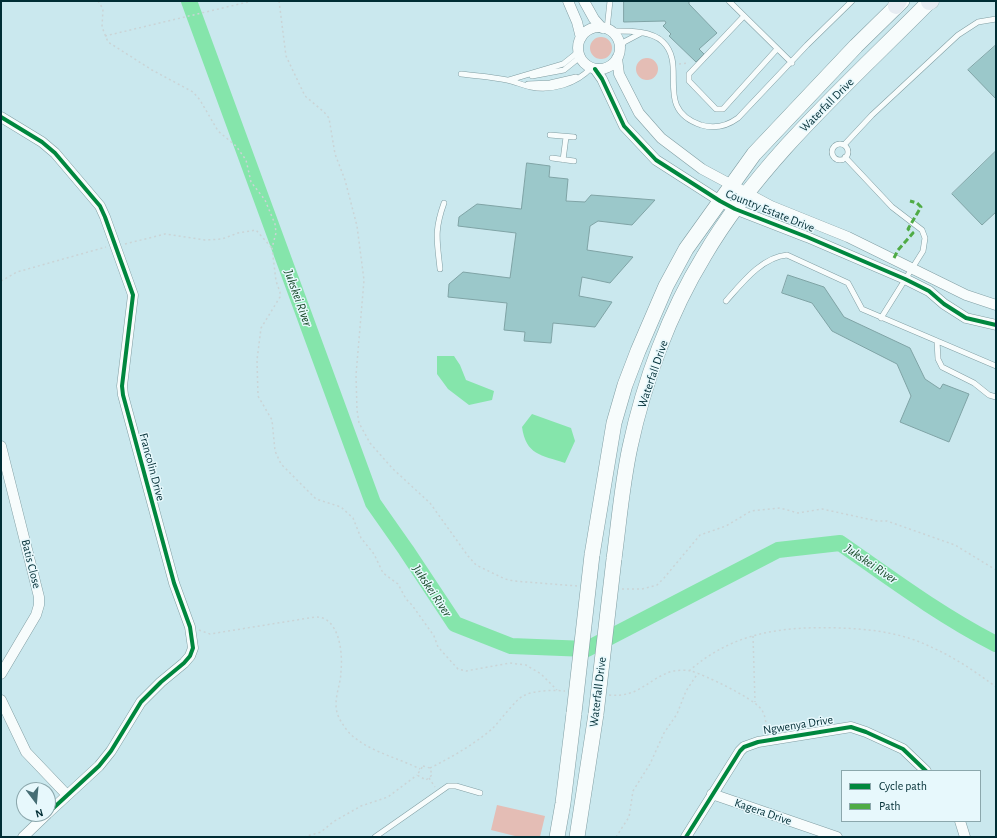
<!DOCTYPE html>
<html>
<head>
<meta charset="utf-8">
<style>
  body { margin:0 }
  #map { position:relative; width:997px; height:838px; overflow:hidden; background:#cae8ee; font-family:"Alegreya Sans",sans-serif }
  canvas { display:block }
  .frame { position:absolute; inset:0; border:2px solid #002d34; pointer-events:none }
  .legend { position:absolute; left:841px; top:770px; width:140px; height:52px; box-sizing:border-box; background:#e7f8fc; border:1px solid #8ba7ac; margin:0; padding:5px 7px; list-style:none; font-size:12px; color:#002d34 }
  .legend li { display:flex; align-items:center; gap:8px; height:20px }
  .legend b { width:20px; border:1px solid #8ba7ac }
  .north { position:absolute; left:16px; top:782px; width:40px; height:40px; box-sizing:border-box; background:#e7f8fc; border:1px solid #8ba7ac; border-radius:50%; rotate:164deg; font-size:11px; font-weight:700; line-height:16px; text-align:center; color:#002d34 }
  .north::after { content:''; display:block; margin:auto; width:14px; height:18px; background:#476e75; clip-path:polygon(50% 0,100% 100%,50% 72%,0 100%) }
</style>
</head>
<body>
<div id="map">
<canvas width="997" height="838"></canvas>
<div class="frame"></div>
<ul class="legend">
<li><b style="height:5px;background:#00873e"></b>Cycle path</li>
<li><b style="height:5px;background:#4fab45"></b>Path</li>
</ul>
<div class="north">N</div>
</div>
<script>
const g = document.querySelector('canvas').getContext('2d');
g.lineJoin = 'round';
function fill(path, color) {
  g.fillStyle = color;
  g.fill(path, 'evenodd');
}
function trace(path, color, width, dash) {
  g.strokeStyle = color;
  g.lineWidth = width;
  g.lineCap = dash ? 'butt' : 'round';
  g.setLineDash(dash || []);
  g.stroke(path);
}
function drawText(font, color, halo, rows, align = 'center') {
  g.font = font + ' "Alegreya Sans",sans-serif';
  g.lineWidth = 3;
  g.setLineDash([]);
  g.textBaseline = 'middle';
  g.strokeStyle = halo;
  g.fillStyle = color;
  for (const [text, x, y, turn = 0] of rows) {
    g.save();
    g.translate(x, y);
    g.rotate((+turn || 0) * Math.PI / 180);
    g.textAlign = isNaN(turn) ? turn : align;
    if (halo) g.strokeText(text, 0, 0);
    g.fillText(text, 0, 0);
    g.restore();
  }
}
const green = new Path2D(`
  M590 48a11 11 0 1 1 22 0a11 11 0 1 1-22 0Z
  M636 69a11 11 0 1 1 22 0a11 11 0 1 1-22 0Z
  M497 805 545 816 540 837H519L491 830Z`);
const water = new Path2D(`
  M437 356H454L460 365 466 380 494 391 492 400 469 405 448 389 437 374Z
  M532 414 571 428 575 441 565 463C541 455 526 455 522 427Z`);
const river = new Path2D(`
  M189 1 373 503 406 550 455 624 511 646 587 649 778 550 840 543C890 578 941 616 996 644`);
const building = new Path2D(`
  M624 1H689V4L717 33 699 49 704 54 696 62 669 36 671 34 663 26 666 23 665 21 624 22Z
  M996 45V99L968 70Z
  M996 151V212L982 225 952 194Z
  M527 163 550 166 549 177 568 179 566 201 585 202 591 195 655 200 632 225 598 221 590 226 587 250 633 257 610 283 582 277 579 296 612 302 595 327 553 323 551 343 524 341 525 332 504 330 507 303 448 297 449 284 463 272 510 278 516 233 458 226 459 217 477 204 521 209Z
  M788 275 824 287 844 317 910 348 925 379 940 389 943 384 969 394 949 442 900 422 911 396 897 364 832 331 812 303 782 293Z`);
const path = new Path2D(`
  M98 1 103 9 102 27 108 42 152 70 193 92 200 100 218 131 236 146 246 160 251 182 265 200 275 224 276 233 272 248 276 281 280 292V297L261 328 257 360 258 396 272 420 275 451 281 464 316 499 341 507 353 518 361 538 374 554 383 573 398 584 406 599 412 605 434 636 438 647 458 669 466 671 510 663 526 665 541 674 557 690
  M279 1 286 56 305 96 324 112 329 118 335 154 345 180 357 226 364 280 356 375 357 410 359 423 370 443 393 469 430 503 468 556 476 565 505 579 514 581 577 586
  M105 36 252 1
  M679 64 689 63
  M125 244 165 234 205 240 222 239 238 233 256 230 272 248
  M1 281 17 272 106 247
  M622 589H642L657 585 664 578 700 535 726 526 751 511 780 508 798 513 822 509 877 521H887L955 545 996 570
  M199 630 210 634 315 617C339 616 343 652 341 671 341 682 336 693 336 704 336 713 339 719 344 726 358 749 397 757 420 769
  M753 636 755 702
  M689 671C733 632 783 626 840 628 871 629 903 633 931 647 954 657 976 672 996 687
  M609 695C640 698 648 678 673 671 679 670 686 670 691 671 705 675 753 698 761 709 766 715 766 725 767 732
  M423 766 430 768 432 775 426 780 417 775Z
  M430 768C452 757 473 745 492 729 500 721 516 699 523 696 534 690 553 690 565 691
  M429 778 435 787
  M304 837 321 832 333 822 361 806 388 797 417 775
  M616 837 629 817 633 791 650 764 664 733 677 714 686 691 698 673`);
const lane = new Path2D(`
  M729 1 792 63
  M744 16 689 74V81L716 109H723L777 49
  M607 29 610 1
  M611 31C626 31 651 30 663 42 688 66 653 109 701 125 714 129 727 126 738 118L807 45 852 1
  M620 50 624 42 641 33
  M461 74C476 76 492 77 507 80 515 82 523 85 531 87 552 91 576 84 591 68
  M532 76 564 70 580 57
  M509 80 563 64 578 52
  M528 84 550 83 576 77
  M550 135 574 137
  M832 152a8 8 0 1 1 16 0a8 8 0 1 1-16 0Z
  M844 145 872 115 958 35 978 22 996 19
  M845 157 892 207 922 230 925 238 923 251 881 318
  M552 158 574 161
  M563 160 566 137
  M440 269C437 240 434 231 444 203
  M726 301C742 283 762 257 787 255L848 283 862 309 996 366
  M937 341 938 359 942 367 974 383 989 395 996 397
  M375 837 448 786H456L480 793`);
const street = new Path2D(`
  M568 1 577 22 581 38
  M584 1 594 19 602 28
  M578 48a21 21 0 1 1 42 0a21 21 0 1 1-42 0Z
  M617 58 619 74 639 113 661 138 702 169 771 206 848 237 966 295 996 305
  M595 69 602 79 624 126 656 160 720 201 735 209 807 237 905 279 929 291 944 304 966 318 996 325
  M1 117 42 142 55 153 100 206 105 217 133 295 122 386 123 395 174 583 190 627 193 648 190 656 184 663 161 682 141 702 111 751 99 766 48 813
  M1 446 39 597V605L36 615 1 674
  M1 700 26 752 67 795
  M712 794 837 837
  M960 821 965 837
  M23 837 47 814
  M686 837 740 751 744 747 758 742 851 727 866 732 903 749 926 771`);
const secondary = new Path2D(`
  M592 555 614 423 625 385 638 351 666 286 686 249 754 154 856 46 902 1
  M614 559C619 522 622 484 630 447 644 382 669 313 704 256 760 160 852 80 930 1
  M557 837 563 803 574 713
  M577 837 596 714`);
const primary = new Path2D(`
  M929 2 931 1
  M896 6 899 1`);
const secondaryBridge = new Path2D(`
  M574 713 592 555
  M596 714 614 559`);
const quiet = new Path2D(`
  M894 258 898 250 913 233 908 229 921 207 917 203 910 201`);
const cycleway = new Path2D(`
  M595 69 602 79 624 126 656 160 720 201 735 209 807 237 905 279 929 291 944 304 966 318 996 325
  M1 117 42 142 55 153 100 206 105 217 133 295 122 386 123 395 174 583 190 627 193 648 190 656 184 663 161 682 141 702 111 751 99 766 48 813
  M686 837 740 751 744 747 758 742 851 727 866 732 903 749 926 771`);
const streetNames = [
  ["Waterfall Drive",827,105,-45],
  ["Country Estate Drive",770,211,22],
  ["Waterfall Drive",653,374,-71],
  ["Francolin Drive",152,467,75],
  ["Batis Close",31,564,76],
  ["Waterfall Drive",598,692,-83],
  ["Ngwenya Drive",798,725,-9],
  ["Kagera Drive",763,812,19]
];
const waterNames = [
  ["Jukskei River",298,298,70],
  ["Jukskei River",871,564,34],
  ["Jukskei River",432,591,56]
];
fill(green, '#e4bdb5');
fill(water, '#85e5ab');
trace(river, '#85e5ab', 16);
fill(building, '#9bc8ca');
trace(building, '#7fa3a5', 1);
trace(lane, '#819ea3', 6);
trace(street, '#819ea3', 11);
trace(secondary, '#819ea3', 16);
trace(primary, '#b0c5c8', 17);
trace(path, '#cad4d6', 1.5, [2, 3]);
trace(lane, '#f7fcfc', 5);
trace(street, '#f7fcfc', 10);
trace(secondary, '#f7fcfc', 15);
trace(primary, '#e6ecf2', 16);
trace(secondaryBridge, '#819ea3', 16, []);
trace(secondaryBridge, '#f7fcfc', 15);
trace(quiet, '#4fab45', 3, [6, 3]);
trace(cycleway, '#00873e', 4);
drawText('12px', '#002d34', '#e7f8fc', streetNames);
drawText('italic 13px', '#1a4b2a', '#e7f8fc', waterNames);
</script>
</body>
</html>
